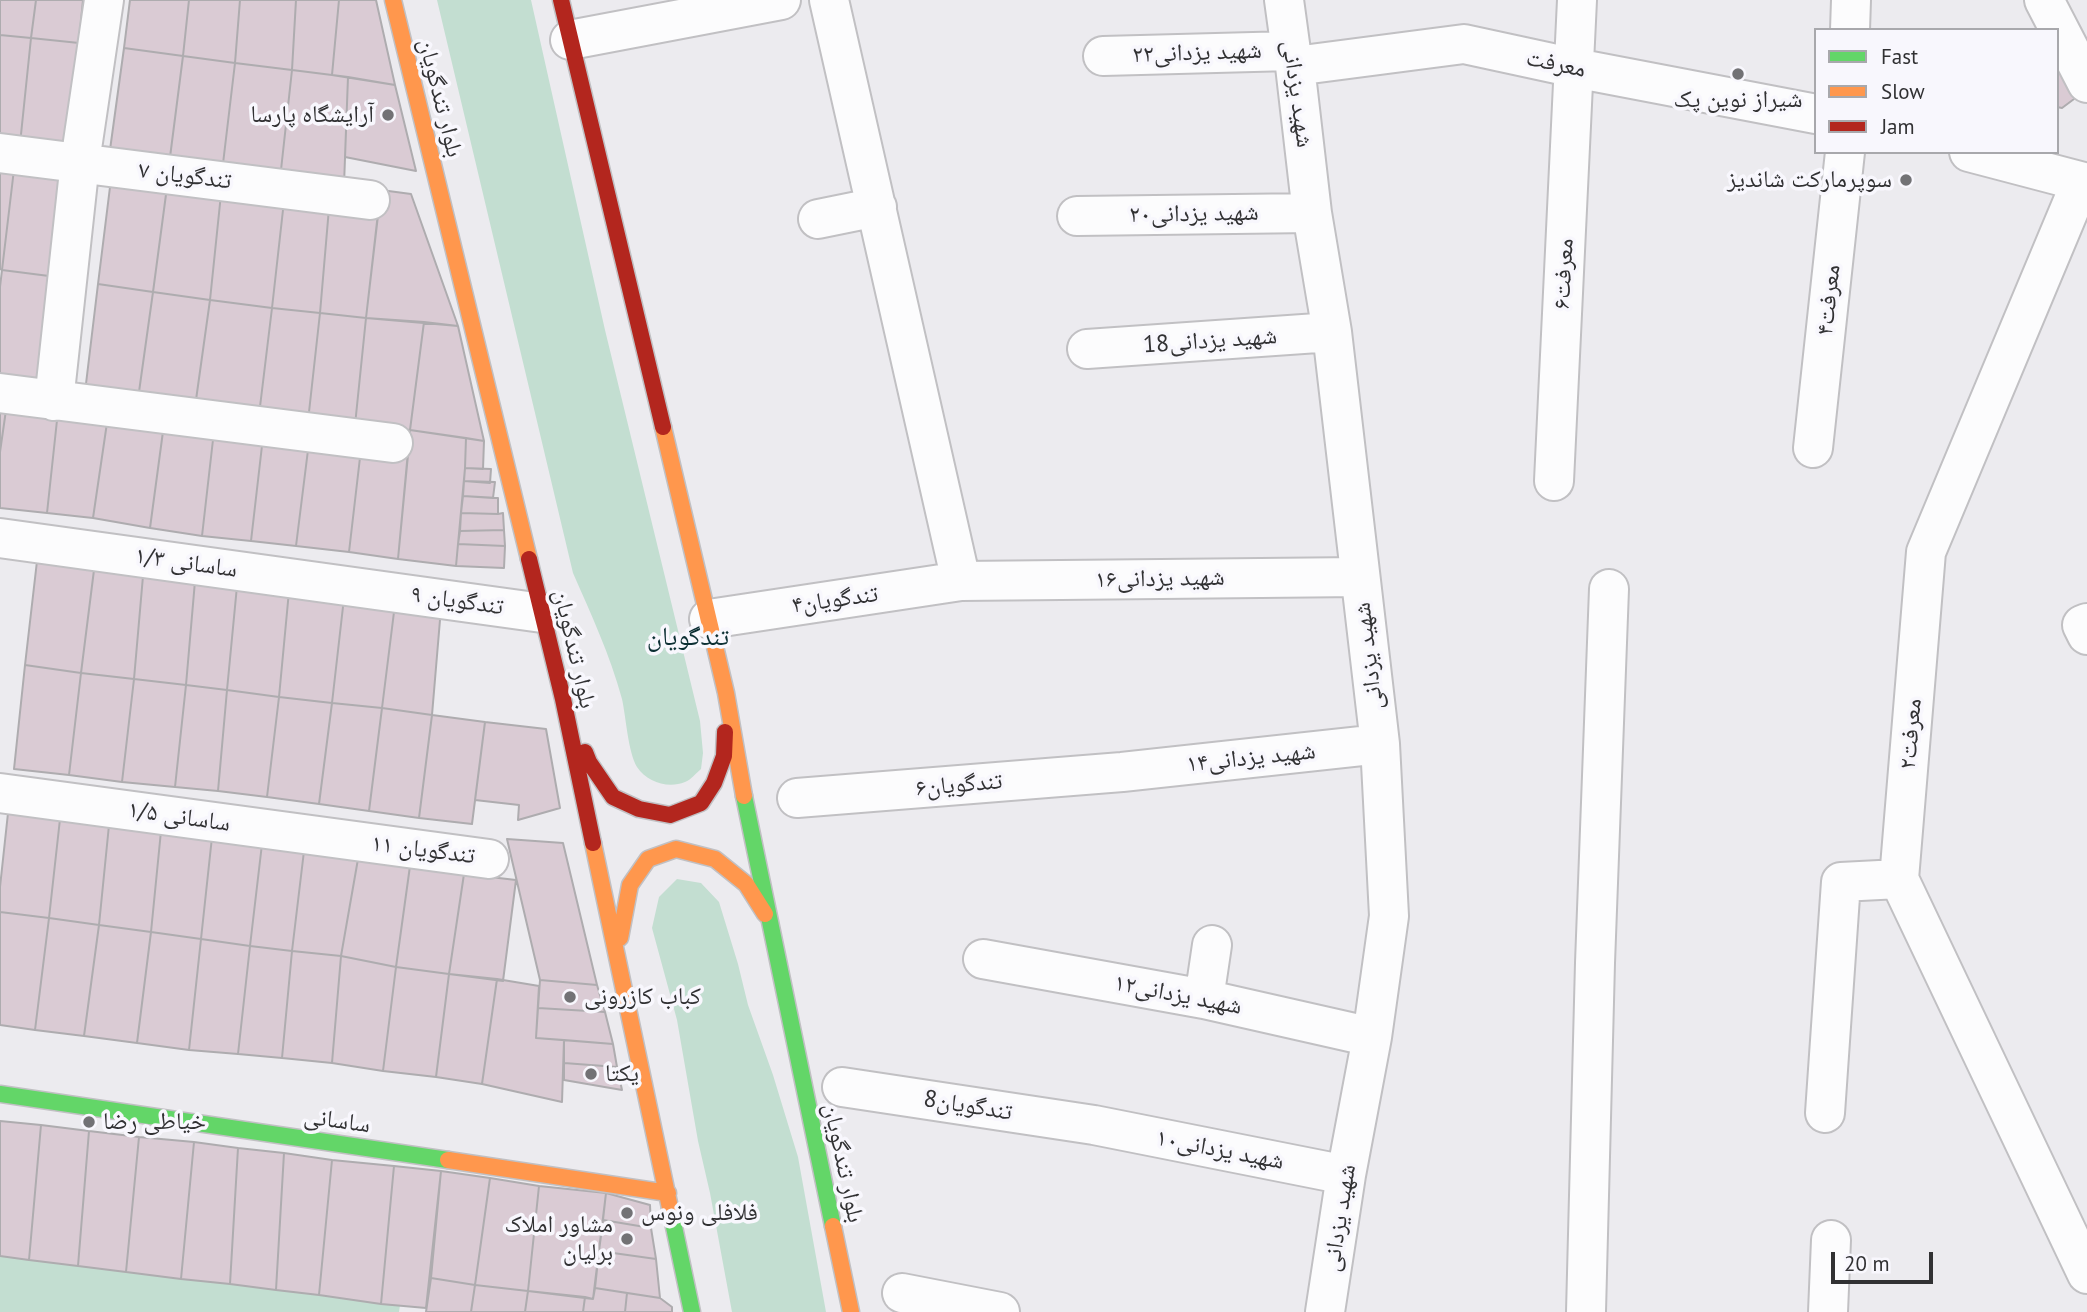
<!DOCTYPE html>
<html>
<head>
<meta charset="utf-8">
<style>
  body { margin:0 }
  #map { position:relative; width:2087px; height:1312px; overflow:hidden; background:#ecebef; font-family:"PT Sans",sans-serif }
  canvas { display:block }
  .legend { position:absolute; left:1814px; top:28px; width:245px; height:126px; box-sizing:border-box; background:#f8f7fd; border:2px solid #a8a8ac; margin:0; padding:9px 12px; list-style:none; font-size:21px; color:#313133 }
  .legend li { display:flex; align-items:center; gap:14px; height:35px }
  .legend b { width:35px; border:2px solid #a8a8ac }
  .scale { position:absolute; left:1831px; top:1252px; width:102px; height:32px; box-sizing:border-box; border:4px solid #313133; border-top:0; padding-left:9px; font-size:21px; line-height:24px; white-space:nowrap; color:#313133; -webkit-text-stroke:5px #f8f7fd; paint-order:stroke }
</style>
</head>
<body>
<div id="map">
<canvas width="2087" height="1312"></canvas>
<ul class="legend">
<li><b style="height:9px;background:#63d668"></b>Fast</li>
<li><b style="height:9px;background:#ff974d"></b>Slow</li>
<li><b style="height:9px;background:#b3261e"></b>Jam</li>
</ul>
<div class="scale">20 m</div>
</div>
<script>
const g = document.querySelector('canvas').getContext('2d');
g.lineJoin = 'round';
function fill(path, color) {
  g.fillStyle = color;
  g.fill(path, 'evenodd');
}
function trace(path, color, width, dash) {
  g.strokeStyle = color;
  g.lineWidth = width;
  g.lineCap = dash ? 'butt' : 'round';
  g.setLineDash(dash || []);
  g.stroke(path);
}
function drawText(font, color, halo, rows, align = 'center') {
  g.font = font + ' "PT Sans","Noto Naskh Arabic",sans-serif';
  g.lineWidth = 7;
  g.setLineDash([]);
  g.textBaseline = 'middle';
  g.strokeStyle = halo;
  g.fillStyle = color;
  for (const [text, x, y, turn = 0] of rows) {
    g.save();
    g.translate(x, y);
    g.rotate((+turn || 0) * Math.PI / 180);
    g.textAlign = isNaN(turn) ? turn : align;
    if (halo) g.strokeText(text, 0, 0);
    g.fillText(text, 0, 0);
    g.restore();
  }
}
const green = new Path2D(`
  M437 0H531L605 330 700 721 703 753 701 769C696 773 691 780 685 782 668 789 647 782 637 767 628 752 626 717 622 699 610 655 591 614 573 573Z
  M677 879 701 883 719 902 738 964 748 1005 773 1075 798 1157 826 1312H732L710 1193 698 1141 677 1020 652 928 659 897Z
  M0 1256 400 1305 399 1312H0Z`);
const building = new Path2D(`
  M0 0H36L31 38 0 35Z
  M36 0H83L79 43 31 38Z
  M130 0H189L183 56 124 48Z
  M189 0H240L235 63 183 56Z
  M240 0H296L292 70 235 63Z
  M296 0H339L332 75 292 70Z
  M339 0H376L395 85 332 75Z
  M0 35 31 38 20 144 0 142Z
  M31 38 79 43 67 150 20 144Z
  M124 48 183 56 169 165 109 157Z
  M183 56 235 63 222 172 169 165Z
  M2057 56 2075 88 2074 99 2062 108 2057 107Z
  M235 63 292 70 280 179 222 172Z
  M292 70 348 77 344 185 280 179Z
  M348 77 395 85 416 171 345 157Z
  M0 159 15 161 2 270 0 269Z
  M15 161 62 167 49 276 2 270Z
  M111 179 167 187 153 292 98 284Z
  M167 187 221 194 210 300 153 292Z
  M381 190 411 194 458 326 366 318Z
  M221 194 284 201 272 308 210 300Z
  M284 201 329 208 320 313 272 308Z
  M329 208 378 213 366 318 320 313Z
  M2 270 49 276 37 381 0 375V287Z
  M98 284 153 292 138 399 85 392Z
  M153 292 210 300 195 407 138 399Z
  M210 300 272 308 259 415 195 407Z
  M272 308 320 313 308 421 259 415Z
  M320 313 366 318 355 425 308 421Z
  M366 318 424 322 410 430 355 425Z
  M424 322 458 326 484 441 410 430Z
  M0 402 7 403 0 452Z
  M7 403 58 411 47 513 0 508V452Z
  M58 411 108 416 93 518 47 513Z
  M108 416 164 424 150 528 93 518Z
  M164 424 214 431 202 536 150 528Z
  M410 430 466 438 465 468 456 566 398 559Z
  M214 431 263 437 251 541 202 536Z
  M263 437 309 442 296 546 251 541Z
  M466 438 484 441 483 469 465 468Z
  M309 442 361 449 349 552 296 546Z
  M361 449 408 455 398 559 349 552Z
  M465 468 491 469 490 483 464 481Z
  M464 481 495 482 493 498 463 496Z
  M463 496 498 498V514L461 513Z
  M461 513 498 514 503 513 504 530 460 531Z
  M504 530 505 546 458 544 460 531Z
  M458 544 505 546 504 568 456 566Z
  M37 561 94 570 81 673 25 665Z
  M94 570 143 576 134 679 81 673Z
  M143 576 195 581 186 685 134 679Z
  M195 581 237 586 227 690 186 685Z
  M237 586 289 591 279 697 227 690Z
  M289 591 344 598 332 703 279 697Z
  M344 598 395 604 382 708 332 703Z
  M395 604 441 608 432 715 382 708Z
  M25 665 81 673 69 775 14 769Z
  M81 673 134 679 122 782 69 775Z
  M134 679 186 685 175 787 122 782Z
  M186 685 227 690 218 791 175 787Z
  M227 690 279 697 267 797 218 791Z
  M279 697 332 703 319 804 267 797Z
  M332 703 382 708 369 811 319 804Z
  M382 708 432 715 419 818 369 811Z
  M432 715 485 722 472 824 419 818Z
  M485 722 546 729 560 808 518 820 519 805 475 800Z
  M8 813 60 819 49 918 0 912V887Z
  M60 819 109 825 99 925 49 918Z
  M109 825 161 831 151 932 99 925Z
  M161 831 212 837 201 939 151 932Z
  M212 837 262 844 250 946 201 939Z
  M507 839 563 843 597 985 540 980Z
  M262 844 304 851 292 951 250 946Z
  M304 851 358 859 341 956 292 951Z
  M358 859 410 866 396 967 341 956Z
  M410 866 464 874 449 974 396 967Z
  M464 874 516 880 503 981 449 974Z
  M0 912 49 918 35 1030 0 1025Z
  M49 918 99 925 84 1036 35 1030Z
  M99 925 151 932 137 1043 84 1036Z
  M151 932 201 939 189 1050 137 1043Z
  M201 939 250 946 238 1054 189 1050Z
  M250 946 292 951 282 1058 238 1054Z
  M292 951 341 956 332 1063 282 1058Z
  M341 956 396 967 383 1071 332 1063Z
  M396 967 449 974 436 1077 383 1071Z
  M449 974 497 979 482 1084 436 1077Z
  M497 979 539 986 536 1038 564 1040 562 1102 482 1084Z
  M540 980 597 985 605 1012 538 1008Z
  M538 1008 605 1012 613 1044 536 1038Z
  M564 1040 613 1044 617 1067 564 1063Z
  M564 1063 617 1067 622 1090 564 1080Z
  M0 1121 41 1125 29 1260 0 1256Z
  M41 1125 89 1131 78 1266 29 1260Z
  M89 1131 139 1137 126 1272 78 1266Z
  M139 1137 194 1142 181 1279 126 1272Z
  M194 1142 238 1148 230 1284 181 1279Z
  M238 1148 284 1153 276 1290 230 1284Z
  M284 1153 332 1160 319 1295 276 1290Z
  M332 1160 394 1166 381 1304 319 1295Z
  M394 1166 441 1171 426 1308 381 1304Z
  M441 1171 490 1178 475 1285 431 1278Z
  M490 1178 539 1186 528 1291 475 1285Z
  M539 1186 606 1193 593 1299 528 1291Z
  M606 1193 650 1205 651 1228 603 1220Z
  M603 1220 651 1228 656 1259 599 1251Z
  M599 1251 656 1259 660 1298 595 1288Z
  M431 1278 475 1285 471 1312H426Z
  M475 1285 528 1291 525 1312H471Z
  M595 1288 627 1293 625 1312H583L585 1297 593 1299Z
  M528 1291 585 1297 583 1312H525Z
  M627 1293 660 1298 672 1307V1312H625Z`);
const street = new Path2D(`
  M829 0 961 581
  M1284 0 1291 51 1295 66 1312 213 1332 332 1380 744 1389 916 1372 1037 1346 1175 1325 1312
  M2044 0 2087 83
  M1850 30 1851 0
  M570 40 781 0
  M1103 56 1291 51
  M1295 66 1464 44 1575 68 1816 114
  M1969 152 2087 183
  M0 153 370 200
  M2081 182 1926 552 1899 879 2087 1274
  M1077 216 1312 213
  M818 219 877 207
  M1087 349 1332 332
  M0 393 393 443
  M54 401 80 162 104 0
  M1813 448 1845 152
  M1554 481 1577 0
  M0 538 542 613
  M709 619 961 581 1360 577
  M2087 623 2082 625 2087 635
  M0 793 489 859
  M797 798 1122 772 1380 744
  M983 959 1204 999 1372 1037
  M1204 999 1212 945
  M842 1087 1094 1125 1346 1175
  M1825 1113 1841 882 1899 879
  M902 1293 1000 1312
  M1586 1312 1595 963 1609 589
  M1828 1312 1831 1240`);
const fast = new Path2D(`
  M744 796 833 1226
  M0 1094 448 1160
  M670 1208 692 1312`);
const slow = new Path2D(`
  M393 0 529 559
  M663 427 726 693 744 796
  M593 843 670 1208
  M620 938 630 885 648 859 676 849 715 859 746 884 765 914
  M448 1160 668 1193
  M833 1226 851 1312`);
const jam = new Path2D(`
  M561 0 663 427
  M529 559 563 699 593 843
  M585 752 589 762 613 797 639 809 670 815 701 803 714 783 724 756 725 732`);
const markers = [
  [1738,74,7,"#727275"],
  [388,115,7,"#727275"],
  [1906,180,7,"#727275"],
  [570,997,7,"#727275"],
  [591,1074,7,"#727275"],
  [89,1122,7,"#727275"],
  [627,1213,7,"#727275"],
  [627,1239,7,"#727275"]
];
const streetNames = [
  ["شهید یزدانی۲۲",1197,53,-2],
  ["معرفت",1556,64,12],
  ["شهید یزدانی",1297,94,82],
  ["بلوار تندگویان",440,98,76],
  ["۷ تندگویان",185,176,7],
  ["شهید یزدانی۲۰",1194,214,-1],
  ["معرفت۶",1564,274,-87],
  ["معرفت۴",1829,300,-84],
  ["شهید یزدانی18",1210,341,-4],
  ["۱/۳ ساسانی",186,563,8],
  ["شهید یزدانی۱۶",1160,579,-1],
  ["تندگویان۴",835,600,-8],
  ["۹ تندگویان",457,601,8],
  ["بلوار تندگویان",574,649,77],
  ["شهید یزدانی",1369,656,-97],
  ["معرفت۲",1911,734,-85],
  ["شهید یزدانی۱۴",1251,758,-6],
  ["۶تندگویان",959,785,-5],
  ["۱/۵ ساسانی",179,817,8],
  ["۱۱ تندگویان",423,850,7],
  ["شهید یزدانی۱۲",1178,995,11],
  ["8تندگویان",968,1106,9],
  ["ساسانی",337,1121,8],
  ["شهید یزدانی۱۰",1220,1150,11],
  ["بلوار تندگویان",843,1163,78],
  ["شهید یزدانی",1340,1218,-81]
];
const poiNames = [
  ["شیراز نوین پک",1738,100,"center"],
  ["آرایشگاه پارسا",374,115,"right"],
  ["سوپرمارکت شاندیز",1892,180,"right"],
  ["کباب کازرونی",584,997],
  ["یکتا",605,1074],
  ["خیاطی رضا",103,1122],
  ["فلافلی ونوس",641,1213],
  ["مشاور املاک",613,1225,"right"],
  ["برلیان",613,1253,"right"]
];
const neighbourhoodNames = [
  ["تندگویان",688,638]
];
fill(green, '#c3ded1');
fill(building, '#dacbd4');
trace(building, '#aeacaf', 2);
trace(street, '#c1c0c3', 42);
trace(fast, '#c1c0c3', 19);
trace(slow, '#c1c0c3', 19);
trace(jam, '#c1c0c3', 19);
trace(street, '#fcfcfd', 38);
trace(fast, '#63d668', 16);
trace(slow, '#ff974d', 16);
trace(jam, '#b3261e', 16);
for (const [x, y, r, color] of markers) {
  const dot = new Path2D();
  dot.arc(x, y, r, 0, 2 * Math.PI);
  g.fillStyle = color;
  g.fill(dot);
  trace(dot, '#f8f7fd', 2.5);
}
drawText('24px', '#313133', '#f8f7fd', streetNames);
drawText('24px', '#313133', '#f8f7fd', poiNames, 'left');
drawText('26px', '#0c2f33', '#f8f7fd', neighbourhoodNames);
</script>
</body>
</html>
